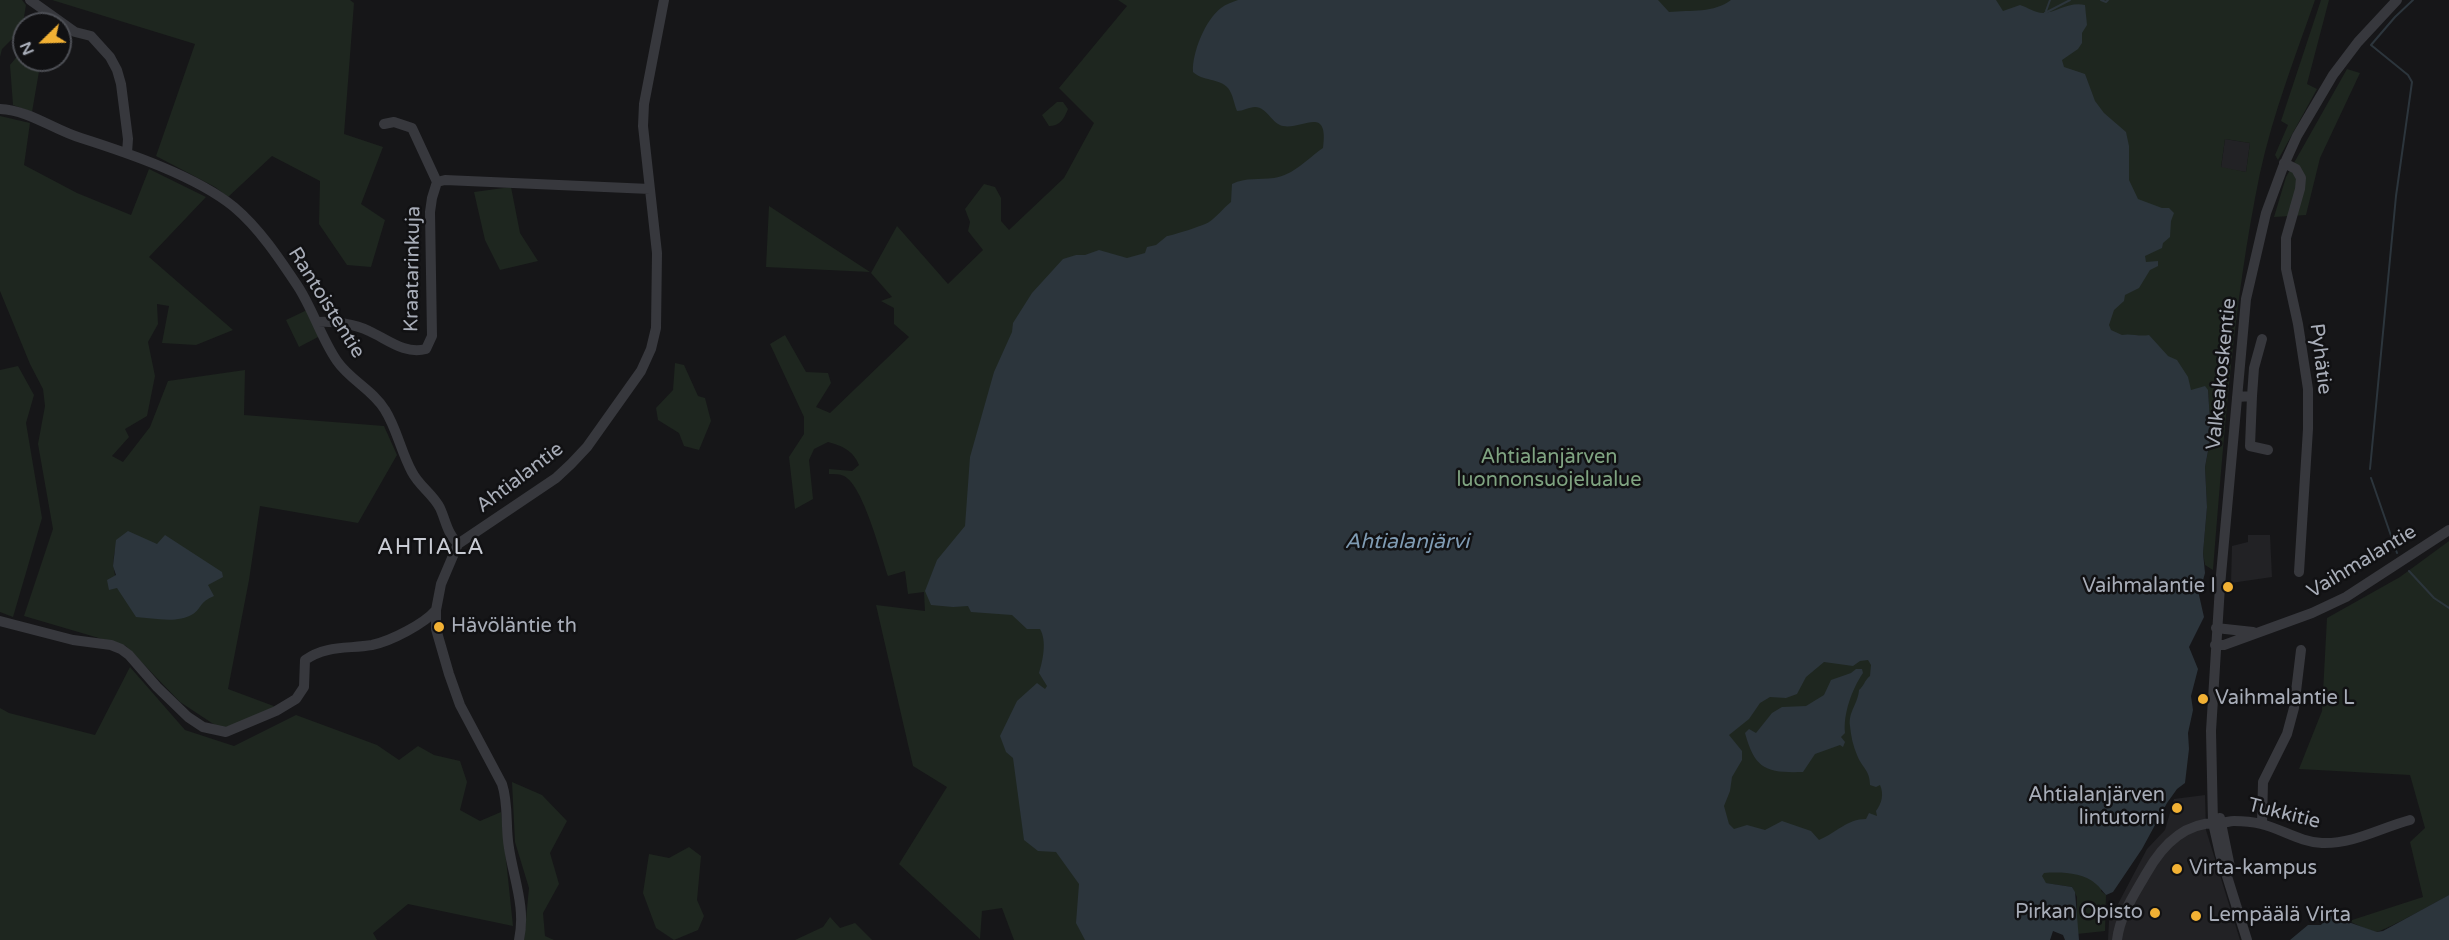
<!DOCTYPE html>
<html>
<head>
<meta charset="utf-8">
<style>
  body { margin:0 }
  #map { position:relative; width:2449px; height:940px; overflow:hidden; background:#161618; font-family:"Varela Round",sans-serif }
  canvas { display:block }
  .north { position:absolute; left:12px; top:12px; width:60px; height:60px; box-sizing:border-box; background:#111113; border:2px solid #4d4f55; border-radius:50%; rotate:247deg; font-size:16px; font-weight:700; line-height:24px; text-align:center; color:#a8adb8 }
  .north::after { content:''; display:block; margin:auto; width:21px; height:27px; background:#f2b134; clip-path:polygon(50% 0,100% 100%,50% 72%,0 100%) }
</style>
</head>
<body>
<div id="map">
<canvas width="2449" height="940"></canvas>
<div class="north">N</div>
</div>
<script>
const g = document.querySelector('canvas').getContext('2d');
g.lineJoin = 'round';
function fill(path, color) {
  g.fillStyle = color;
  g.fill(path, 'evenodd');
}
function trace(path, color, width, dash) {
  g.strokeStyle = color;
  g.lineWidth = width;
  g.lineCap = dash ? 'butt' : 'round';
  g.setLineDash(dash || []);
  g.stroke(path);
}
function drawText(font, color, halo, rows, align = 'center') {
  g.font = font + ' "Varela Round",sans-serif';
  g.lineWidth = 5;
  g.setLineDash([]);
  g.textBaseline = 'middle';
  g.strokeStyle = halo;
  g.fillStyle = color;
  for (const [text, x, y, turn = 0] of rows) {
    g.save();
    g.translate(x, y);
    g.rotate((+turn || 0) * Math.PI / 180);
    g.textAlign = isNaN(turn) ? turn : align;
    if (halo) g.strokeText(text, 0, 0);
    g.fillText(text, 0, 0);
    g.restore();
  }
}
const built = new Path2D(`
  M2225 139 2250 143 2246 172 2221 168Z
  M2248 535H2270L2272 577 2231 583 2232 546 2248 542Z
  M2205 795 2206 830 2240 940H2108L2109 921 2147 849 2165 830 2174 799Z`);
const green = new Path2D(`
  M0 0H22L26 5 22 29 2 49 0 57Z
  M52 0H350L354 3 344 134 383 147 361 204 385 220 371 267 347 265 319 224 320 181 272 156 228 197 215 187 156 156 195 44Z
  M1118 0H2315C2295 57 2273 114 2260 173 2233 303 2224 438 2213 570L2205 565 2203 553 2207 507 2205 467 2211 436 2208 390 2101 891 2106 895 2105 931 2077 934V897L2072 887 2045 883 1941 940H1014L1002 908 982 911 980 939 899 864 947 787 913 766 876 605 925 611 924 592 908 594 905 571 888 576C881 555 863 485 844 476 840 474 834 474 829 474V469L852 471 859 465C853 450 842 446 828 442L814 449 809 460 813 499 795 509 789 457 804 434V417L770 344 785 335 806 372 828 373 831 383 816 407 830 413 909 337 894 324V308L881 301 892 297 871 273 897 226 948 284 983 250 968 231 970 222 965 209 984 184 995 187 1001 198V221L1009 230 1064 178 1094 123 1059 88 1127 6ZM2225 139 2250 143 2246 172 2221 167Z
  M2321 0H2329L2307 84 2317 89 2278 160 2275 155 2288 125 2281 121Z
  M24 48V60H41L32 112 13 105 10 65Z
  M2347 69 2360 73 2320 158 2306 215 2274 217 2286 177Z
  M1057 102H1063L1068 109C1064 119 1060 126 1049 126L1042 115Z
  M0 116 30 123 24 165 77 193 131 215 149 169 206 197 149 257 233 330 196 345 162 343 169 306 157 304 158 324 148 342 155 376 147 416 125 429 129 437 112 456 123 462 150 427 168 381 245 370 244 415 384 426 397 455 358 523 260 506 249 580 228 689 279 708 221 729 180 702 126 646 24 616 53 529 38 444 45 406 43 389 30 364 0 291ZM132 534 157 545 122 593C115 584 110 557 117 546 120 542 128 538 132 534Z
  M511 187 520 233 538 261 500 270 485 240 474 192Z
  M769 206 870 272 766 267Z
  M307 310 320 336 299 347 286 320Z
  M675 363 684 365 698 396 705 398 711 421 699 450 684 446 679 433 658 420 656 408 673 390Z
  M18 366 34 395 26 423 42 518 13 617 0 612V370Z
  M2449 541V895C2439 901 2382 932 2376 932 2367 930 2358 925 2349 921L2423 897 2410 842 2425 828 2410 775 2299 769 2322 711 2327 618 2400 577Z
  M130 667 185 730 234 746 296 715 377 745 399 760 418 746 434 755 460 761 467 782 460 810 480 821 501 812 513 926 408 904 373 933 377 940H0V708L9 713 95 735Z
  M512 782 542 795 567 821 550 853 559 884 543 913 545 936 554 940H524L529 888 515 842Z
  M689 847 701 856 697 900 704 916 698 930 674 940 656 928 643 893 649 854 669 858Z
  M830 917 840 928 855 923 872 940H795L823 927Z`);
const water = new Path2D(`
  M1238 0H1658L1669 12C1691 10 1714 13 1731 0H1996L2003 11 2020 5C2027 7 2035 13 2043 13 2057 12 2070 1 2085 5L2087 25 2082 33V43L2078 49 2062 60 2064 67 2085 74 2095 101 2104 113 2126 132 2129 146V180L2138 199 2162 208H2169L2174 213 2171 221 2170 237 2163 243 2162 248 2145 256 2146 262 2158 261V266L2150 270 2139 288 2125 295 2124 301 2114 310 2109 325 2111 330 2122 335C2131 333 2139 337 2149 335L2168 356 2177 360 2188 377 2191 390 2205 386 2208 390 2211 435 2205 467 2207 507 2203 553 2205 573 2199 595 2204 617 2189 647 2198 669 2191 696 2193 710 2188 733 2189 749 2185 783 2177 789 2167 803 2142 849 2113 892 2106 895C2102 891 2100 887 2096 884 2083 872 2060 872 2044 873L2042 876 2046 883 2072 887 2075 892 2079 940H2065L2063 935 2053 931 2050 940H1085L1076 923 1079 884 1056 852 1038 851 1024 840 1013 758 1006 752 1000 736 1017 701 1037 683 1045 689 1047 686 1039 673C1043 660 1047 641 1040 629H1027L1012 615 971 612 968 606 953 607 931 605 925 591 937 560 965 526 970 457 994 372 1012 332 1013 323 1032 293 1063 259 1076 255H1085L1099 250 1127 258 1145 253 1147 247 1156 245 1167 236C1171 236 1205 225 1209 222 1217 217 1223 208 1231 202L1232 184C1246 177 1259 180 1274 178 1294 175 1307 159 1323 148 1329 104 1302 130 1283 126 1272 124 1267 107 1255 107 1249 107 1243 111 1237 111 1234 104 1233 94 1228 88 1219 78 1202 81 1193 72 1192 53 1205 20 1221 8 1226 4 1233 2 1238 0ZM1868 660 1871 665 1870 676C1864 681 1864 686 1859 690 1858 704 1848 712 1850 726 1851 736 1853 746 1857 755 1862 768 1870 770 1870 785L1876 787 1880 785C1884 794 1882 803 1876 811L1877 816 1869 813 1866 819C1847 819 1836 833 1819 840L1811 831 1782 821 1765 830 1747 825 1734 829 1729 824 1724 806 1730 791 1732 777 1742 760V751L1729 735 1749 719 1760 703 1770 697 1786 698 1797 694 1806 677 1824 662 1853 666 1860 661Z
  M128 531 157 544 165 535 222 572 223 577 208 585 214 596C199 602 202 608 193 614 177 624 153 618 136 617L117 588 109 590 107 580 116 575 113 566 116 540Z
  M1856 669H1862L1863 673C1852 689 1843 714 1845 733L1841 737 1845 742 1843 747 1840 745 1815 754 1803 772C1767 773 1755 770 1745 733L1749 729 1756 733 1772 713 1782 707 1806 706 1824 695 1831 680 1851 673Z
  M2449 895V940H2290L2308 925H2321L2328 915 2377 932 2383 931Z`);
const stream = new Path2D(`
  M2101 0 2106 2 2108 0
  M2046 11 2050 0
  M2045 13 2070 0
  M2370 469 2396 196 2412 82 2408 75 2371 45 2395 17 2413 0
  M2371 478 2397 553
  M2409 571 2434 598 2449 608`);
const minor = new Path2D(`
  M30 0 75 32 91 36 110 57 117 70 121 84 128 139 127 153
  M0 109C29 110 54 130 81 138 128 153 196 176 234 207 259 228 279 258 297 285 313 309 321 338 337 361 350 380 373 390 385 410 397 429 401 452 412 472 419 486 433 494 440 508 446 521 447 533 458 544
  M2284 163 2296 169 2301 178 2300 189 2286 238V269L2298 324 2308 389V429L2299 572
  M437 182 445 180 650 189
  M318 322C333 321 355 324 369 331 387 339 405 355 426 349L432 336 430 212 432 198 437 182 412 128 394 122 384 124
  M2252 396 2250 446 2268 450
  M2237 397 2252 396 2254 368 2262 339
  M0 621 73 640 111 645 121 649 129 655 157 687 188 717 203 727 226 732 276 711 296 699 304 687 305 660C326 645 348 649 372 645 391 641 424 624 436 610
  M2216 628 2253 632
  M2215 645H2224L2312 613 2346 597 2449 530
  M2220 818 2230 867
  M2262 824 2263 782 2287 734 2294 708 2301 650
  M519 940C526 908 514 880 509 848 505 826 509 805 502 784L460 705 449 674 436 629V610L441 584 458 544 556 478 571 464 587 447 641 371 651 349 656 328 657 253 643 126 644 104 664 0
  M2117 940C2120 915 2134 895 2146 874 2162 845 2185 821 2220 823 2225 823 2229 821 2234 821 2242 821 2253 822 2261 824 2282 829 2300 842 2322 843 2354 844 2380 828 2410 820
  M2247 940 2220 854 2213 823 2211 731 2220 586 2246 299 2266 213 2283 167 2297 136 2333 75 2358 42 2397 0`);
const markers = [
  [2228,587,6,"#f2b134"],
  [439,627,6,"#f2b134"],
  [2203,699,6,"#f2b134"],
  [2177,808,6,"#f2b134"],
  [2177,869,6,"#f2b134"],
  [2155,913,6,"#f2b134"],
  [2196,916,6,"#f2b134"]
];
const streetNames = [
  ["Kraatarinkuja",413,269,-89],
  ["Rantoistentie",326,303,58],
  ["Pyhätie",2320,359,83],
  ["Valkeakoskentie",2222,374,-84],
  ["Ahtialantie",520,478,-37],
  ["Vaihmalantie",2362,562,-31],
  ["Tukkitie",2284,814,14]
];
const parkNames = [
  ["Ahtialanjärven",1549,458],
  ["luonnonsuojelualue",1549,481]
];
const poiNames = [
  ["Vaihmalantie I",2216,587,"right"],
  ["Hävöläntie th",451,627],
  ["Vaihmalantie L",2215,699],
  ["Ahtialanjärven",2165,796,"right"],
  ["lintutorni",2165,819,"right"],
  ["Virta-kampus",2189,869],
  ["Pirkan Opisto",2143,913,"right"],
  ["Lempäälä Virta",2208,916]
];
const waterNames = [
  ["Ahtialanjärvi",1407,542]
];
const quarterNames = [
  ["AHTIALA",431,548]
];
fill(built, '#222225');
fill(green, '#1e261f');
fill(water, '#2c353c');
trace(stream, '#2c353c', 2);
trace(minor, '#37383d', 10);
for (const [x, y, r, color] of markers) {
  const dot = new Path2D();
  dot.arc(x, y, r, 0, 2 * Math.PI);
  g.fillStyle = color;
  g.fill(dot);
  trace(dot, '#111113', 2);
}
drawText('20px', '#a8adb8', '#111113', streetNames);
drawText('20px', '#7fa381', '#111113', parkNames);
drawText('20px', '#a8adb8', '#111113', poiNames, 'left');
drawText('italic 21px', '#7f9bb3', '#111113', waterNames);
g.letterSpacing = '1.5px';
drawText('22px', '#c9ccd4', '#111113', quarterNames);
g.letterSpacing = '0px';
</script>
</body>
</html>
